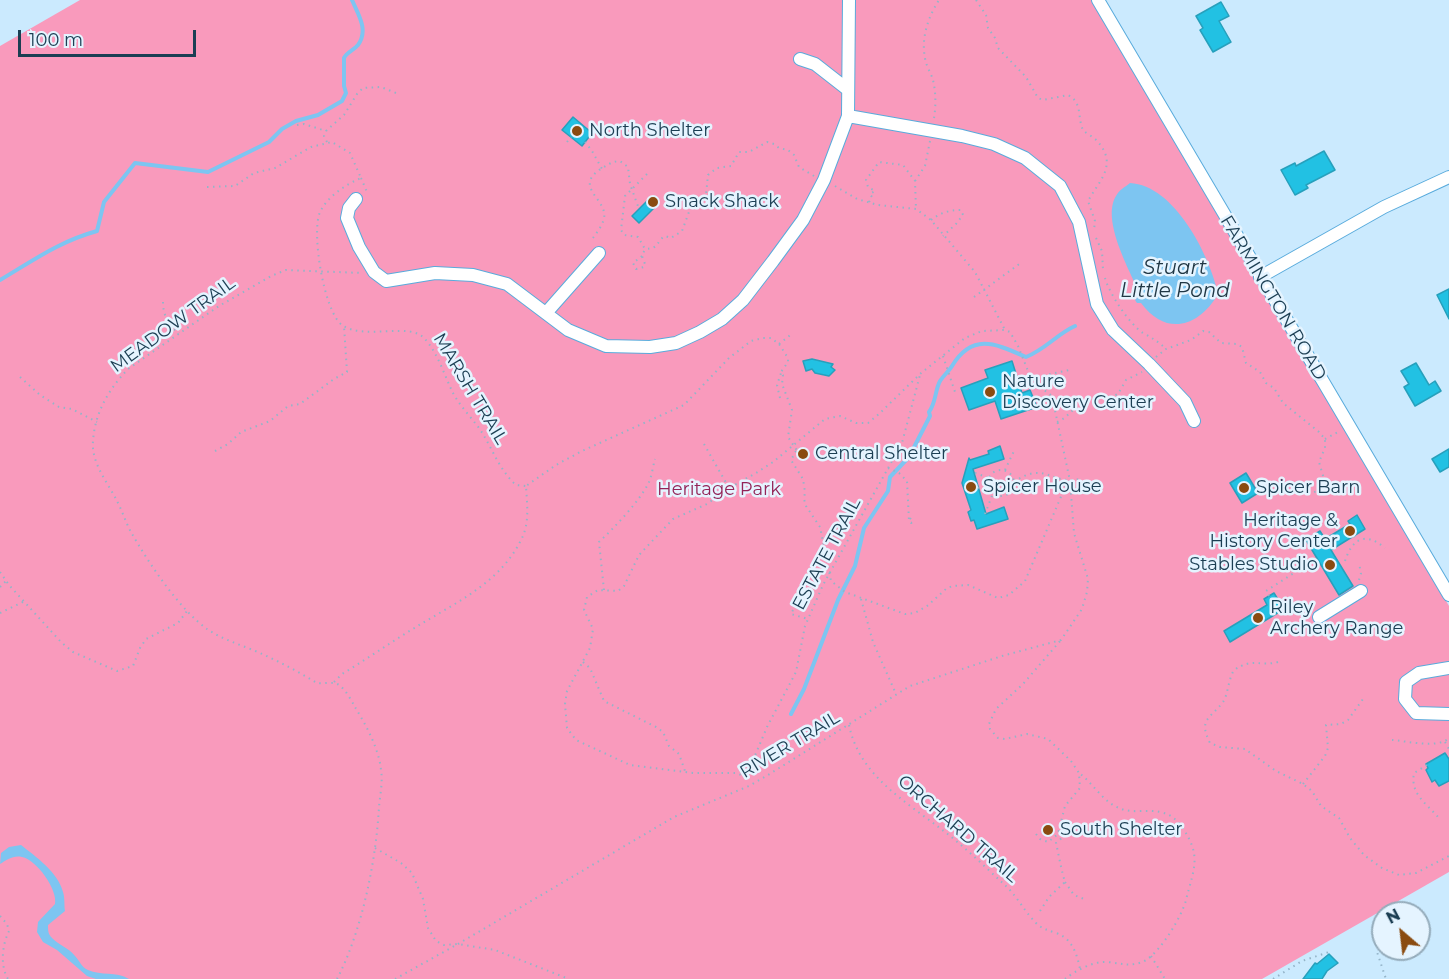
<!DOCTYPE html>
<html>
<head>
<meta charset="utf-8">
<style>
  body { margin:0 }
  #map { position:relative; width:1449px; height:979px; overflow:hidden; background:#cbeafe; font-family:Montserrat,sans-serif }
  canvas { display:block }
  .north { position:absolute; left:1371px; top:901px; width:60px; height:60px; box-sizing:border-box; background:#e5f4ff; border:2px solid #94abba; border-radius:50%; rotate:332deg; font-size:16px; font-weight:700; line-height:24px; text-align:center; color:#1b3e53 }
  .north::after { content:''; display:block; margin:auto; width:21px; height:27px; background:#8a4b10; clip-path:polygon(50% 0,100% 100%,50% 72%,0 100%) }
  .scale { position:absolute; left:18px; top:30px; width:178px; height:27px; box-sizing:border-box; border:3px solid #1b3e53; border-top:0; padding-left:8px; font-size:18px; line-height:21px; white-space:nowrap; color:#1b3e53; -webkit-text-stroke:4px #e5f4ff; paint-order:stroke }
</style>
</head>
<body>
<div id="map">
<canvas width="1449" height="979"></canvas>
<div class="north">N</div>
<div class="scale">100 m</div>
</div>
<script>
const g = document.querySelector('canvas').getContext('2d');
g.lineJoin = 'round';
function fill(path, color) {
  g.fillStyle = color;
  g.fill(path, 'evenodd');
}
function trace(path, color, width, dash) {
  g.strokeStyle = color;
  g.lineWidth = width;
  g.lineCap = dash ? 'butt' : 'round';
  g.setLineDash(dash || []);
  g.stroke(path);
}
function drawText(font, color, halo, rows, align = 'center') {
  g.font = font + ' Montserrat,sans-serif';
  g.lineWidth = 5;
  g.setLineDash([]);
  g.textBaseline = 'middle';
  g.strokeStyle = halo;
  g.fillStyle = color;
  for (const [text, x, y, turn = 0] of rows) {
    g.save();
    g.translate(x, y);
    g.rotate((+turn || 0) * Math.PI / 180);
    g.textAlign = isNaN(turn) ? turn : align;
    if (halo) g.strokeText(text, 0, 0);
    g.fillText(text, 0, 0);
    g.restore();
  }
}
const green = new Path2D(`
  M80 0H1096L1449 606V872L1262 979H0V46Z`);
const water = new Path2D(`
  M1130 183C1174 185 1210 255 1218 294 1199 327 1166 337 1141 303H1137L1135 300 1140 294C1130 271 1101 220 1116 196 1119 190 1125 187 1130 183Z
  M21 845C36 857 58 872 63 892 65 898 64 905 65 911L48 925C48 930 48 934 52 938 59 945 69 948 75 956 80 961 81 967 88 970 101 976 116 971 129 979H96L87 976 57 950 43 942 37 932 38 922 55 904C58 890 37 860 22 857 13 855 7 860 0 864L1 853 9 847Z`);
const stream = new Path2D(`
  M0 280C34 260 58 242 97 231L104 202 135 163 208 172 269 142 282 129 296 121 318 115 342 101 346 93 344 86V58C347 52 353 51 358 45 369 30 358 14 352 0
  M791 714 804 689 838 600 855 566 864 528 888 491 890 477 909 457 930 416 929 412C936 403 935 390 940 381 944 375 949 371 952 366 973 332 996 344 1026 357 1046 349 1057 334 1075 326`);
const building = new Path2D(`
  M1221 2 1229 16 1219 21 1231 42 1213 52 1200 30 1203 28 1196 16Z
  M573 117 592 133 582 146 562 130Z
  M1324 151 1335 170 1306 185 1308 188 1295 195 1281 170 1295 163 1296 166Z
  M651 197 658 204 639 223 632 216Z
  M1449 289V319L1437 295Z
  M812 359 833 364 831 367 835 370 829 376 815 373 812 369 806 371 803 361Z
  M1012 361 1022 393 1030 390 1037 407 1001 419 995 401 969 410 961 388 988 378 985 370Z
  M1416 363 1429 385 1435 381 1441 391 1415 406 1404 387 1409 384 1401 371Z
  M1000 446 1004 459 973 469 986 514 1004 507 1008 519 977 529 974 520 971 521 968 512 971 510 962 483 969 458 970 460 989 454 988 451Z
  M1449 449V467L1440 472 1432 459Z
  M1246 473 1258 493 1242 503 1230 483Z
  M1357 515 1365 529 1331 550 1353 586 1339 595 1306 540 1320 531 1325 539 1350 524 1348 521Z
  M1274 593 1284 609 1230 642 1224 631 1267 605 1264 599Z
  M1445 753 1449 759V781L1439 786 1435 780 1432 782 1426 770 1428 768 1426 764Z
  M1329 954 1338 963 1327 971 1322 979H1303L1315 963 1317 964Z`);
const path = new Path2D(`
  M976 0 986 15 988 28 995 38 998 48 1026 77 1038 98 1043 100 1068 95C1083 103 1077 117 1083 130 1087 134 1094 137 1098 142 1118 165 1099 181 1088 201L1095 221 1094 230
  M934 118C936 106 936 93 933 80 931 73 926 66 925 58 921 38 928 17 939 0
  M297 125 304 124 326 131
  M327 142 324 136 326 131 344 115 357 94 363 88 381 87 396 93
  M567 142 571 137
  M585 142 592 151 602 169
  M647 174 625 196 621 230 624 235 638 237 645 249C661 248 655 242 665 236L671 238 682 231 693 201 706 195 708 175 717 168 731 166 739 152H749L767 142 774 144 779 148 788 150 794 155 799 167 814 176
  M361 178 367 192
  M915 181 925 166 930 141
  M835 186 857 199 878 205 916 209 931 220 975 272 1005 330
  M207 187 235 186 254 173 275 168 311 147 332 142 350 153 361 178C345 185 328 196 320 212 311 232 324 312 342 325 365 341 410 321 425 339 438 354 444 374 452 391 459 405 470 416 479 428 492 447 499 470 516 485L526 486
  M869 202 872 197 870 194 875 191 868 187 866 180 879 162 903 165 915 181 916 209
  M931 220C940 213 949 210 961 210L963 215 956 224 943 236
  M593 238C598 231 606 221 604 212 601 197 577 186 599 170 606 166 612 161 620 161L628 167 630 184 639 209
  M1096 238 1102 251 1103 270
  M642 256 633 263 636 269 644 267 645 264 642 256 645 249
  M1105 278C1109 293 1130 325 1143 333 1152 338 1159 342 1166 349
  M974 297 1022 262
  M163 302C163 315 169 327 179 333
  M779 344 793 333
  M943 356 955 392
  M1156 357 1166 349 1191 340 1203 331 1209 332 1221 343 1237 344 1242 347 1246 363 1260 372 1266 383 1274 388 1283 403 1319 432 1325 439V448L1319 462 1326 486 1321 490 1311 493
  M20 377 40 395 59 407 72 409 97 422
  M1016 388 1042 376 1069 370
  M780 398 777 385 781 373
  M1057 422C1068 418 1073 407 1084 402 1095 398 1107 399 1118 394L1126 380 1142 372
  M1325 439 1338 432
  M704 444 729 488
  M215 451 228 444 241 432 270 421 288 406 300 404 334 379 347 372 344 326
  M796 451 791 460 803 479 805 492 804 499 806 506 820 527 831 581 845 592 905 614 915 613 927 606 947 588 953 586 968 585 998 598 1009 595 1025 581 1066 485 1070 481
  M888 468 899 473 907 481 909 521 911 523 913 522 910 518
  M988 483a13 13 0 1 1 26 0a13 13 0 1 1-26 0Z
  M1005 470 1014 451
  M975 473 989 478
  M1014 482C1045 460 1053 486 1079 479
  M978 488 988 485
  M985 514 993 493
  M1354 536 1358 541
  M1345 561C1352 539 1365 531 1385 548
  M0 572 9 585 61 642 73 652 117 671 133 666 140 648 146 639 178 623 187 611
  M1359 580 1361 574 1359 563
  M0 587 6 581
  M604 590 599 542C614 528 640 501 649 482 652 475 653 466 655 459
  M1269 596 1266 591 1300 569
  M861 599 873 642 896 694
  M793 610 791 614 808 619
  M0 613 25 601
  M583 662 590 668 604 701 656 727 663 732 669 746 679 754 685 771
  M1278 662C1259 667 1254 657 1234 670 1228 680 1228 695 1223 702 1210 719 1198 719 1210 743L1220 747 1245 749 1276 771 1303 784 1312 791 1321 806 1339 818 1350 838 1364 855 1382 868 1399 875 1407 874 1416 873 1449 856
  M334 682 342 674C367 659 391 642 416 627 455 603 500 583 521 540 530 523 527 504 526 486L556 465 582 451 684 405 729 358 751 341 763 338H771L779 344 788 358V362L781 372 783 375 782 384 792 410 788 437 798 452
  M849 725C859 775 905 801 941 829 964 846 986 868 1007 887 1018 898 1025 912 1036 923 1042 929 1048 930 1056 933 1072 938 1077 954 1080 969
  M1392 740C1407 741 1438 749 1449 738
  M1445 742 1449 749
  M1427 765 1414 773C1410 794 1426 803 1438 817
  M746 777 767 727 796 672 805 626 823 585 902 443 920 375
  M1303 784 1325 756 1328 748 1326 725 1341 724 1348 720 1363 699
  M1036 834 1040 839 1048 842 1058 834 1065 806 1080 788 1079 773 1071 761 1048 739 1027 734 1005 739 998 738 990 729 989 724 996 709 1023 684 1061 640
  M375 848 401 863 412 873 423 899 428 928 436 941 444 945 458 944 495 950 569 979
  M1065 882 1074 895 1084 899
  M1040 911 1049 897 1065 882C1061 869 1059 856 1056 843L1064 836V828L1060 827
  M1399 913V910
  M0 916 7 924 9 931C2 945 0 966 8 979
  M1383 943 1377 952 1386 979
  M1151 956 1165 979
  M337 979C362 931 376 861 379 807 380 795 383 782 381 770 379 749 366 725 355 707 351 700 346 690 339 685 333 681 324 684 317 683 299 672 280 662 260 653 242 645 223 640 207 629 179 609 148 562 131 532 126 523 123 513 118 503 109 484 91 464 93 441 95 412 109 389 128 369L219 306 271 276 286 270 362 273
  M395 979 458 944 674 817 749 786 768 775 910 686 1002 656 1061 640 1082 609 1087 592 1088 579 1074 533 1070 481 1052 396 1032 381 1018 346 1010 332 1005 330 982 331 965 338 920 374 879 414 868 423H856L840 416 825 419 773 462 756 473 729 488 707 504 673 519 639 555 624 586 618 591 598 590 587 597 584 610 593 629 590 648 567 691 565 704 567 728 576 740 630 765 693 773H736L746 777
  M1065 979C1075 971 1093 961 1107 962 1121 963 1132 968 1146 960 1161 951 1182 916 1186 900 1194 868 1202 856 1182 827 1176 819 1170 814 1160 812 1147 809 1132 814 1119 808 1102 801 1093 783 1079 773
  M1273 979 1302 961 1329 952`);
const minor = new Path2D(`
  M1098 0 1449 595
  M800 59 815 64 847 89
  M848 116 962 136 994 144 1025 158 1060 186 1079 222 1097 304 1113 330 1149 364 1185 402 1194 421
  M356 199 349 208 347 218 359 247 374 272 386 281 435 273 473 275 507 284 568 330 606 346 650 347 676 343 700 332 722 319 743 300 773 261 803 220 824 180 848 116 849 0
  M1260 277 1384 207 1449 177
  M546 313 599 253
  M1319 617 1361 591
  M1449 668 1419 673 1406 682 1405 699 1416 713 1449 714`);
const markers = [
  [577,131,6,"#8a4b10"],
  [653,202,6,"#8a4b10"],
  [990,392,6,"#8a4b10"],
  [803,454,6,"#8a4b10"],
  [971,487,6,"#8a4b10"],
  [1244,488,6,"#8a4b10"],
  [1350,531,6,"#8a4b10"],
  [1330,565,6,"#8a4b10"],
  [1258,618,6,"#8a4b10"],
  [1048,830,6,"#8a4b10"]
];
const poiNames = [
  ["North Shelter",589,131],
  ["Snack Shack",665,202],
  ["Nature",1002,382],
  ["Discovery Center",1002,403],
  ["Central Shelter",815,454],
  ["Spicer House",983,487],
  ["Spicer Barn",1256,488],
  ["Heritage &",1338,521,"right"],
  ["History Center",1338,542,"right"],
  ["Stables Studio",1318,565,"right"],
  ["Riley",1270,608],
  ["Archery Range",1270,629],
  ["South Shelter",1060,830]
];
const streetNames = [
  ["FARMINGTON ROAD",1273,298,59],
  ["MEADOW TRAIL",173,325,-36],
  ["MARSH TRAIL",470,389,59],
  ["ESTATE TRAIL",827,554,-62],
  ["RIVER TRAIL",790,745,-31],
  ["ORCHARD TRAIL",958,829,41]
];
const parkNames = [
  ["Heritage Park",719,490]
];
const waterNames = [
  ["Stuart",1175,268],
  ["Little Pond",1175,291]
];
fill(green, '#f99abc');
fill(water, '#7dc5f1');
trace(stream, '#7dc5f1', 4);
fill(building, '#22c1e3');
trace(building, '#27a0bc', 1.5);
trace(minor, '#59abdc', 14);
trace(path, '#94b4c8', 2, [1.5, 4.5]);
trace(minor, '#fff', 12);
for (const [x, y, r, color] of markers) {
  const dot = new Path2D();
  dot.arc(x, y, r, 0, 2 * Math.PI);
  g.fillStyle = color;
  g.fill(dot);
  trace(dot, '#e5f4ff', 2);
}
drawText('18px', '#1b3e53', '#e5f4ff', poiNames, 'left');
drawText('18px', '#1b3e53', '#e5f4ff', streetNames);
drawText('18px', '#932458', '#e5f4ff', parkNames);
drawText('italic 20px', '#203745', '#e5f4ff', waterNames);
</script>
</body>
</html>
